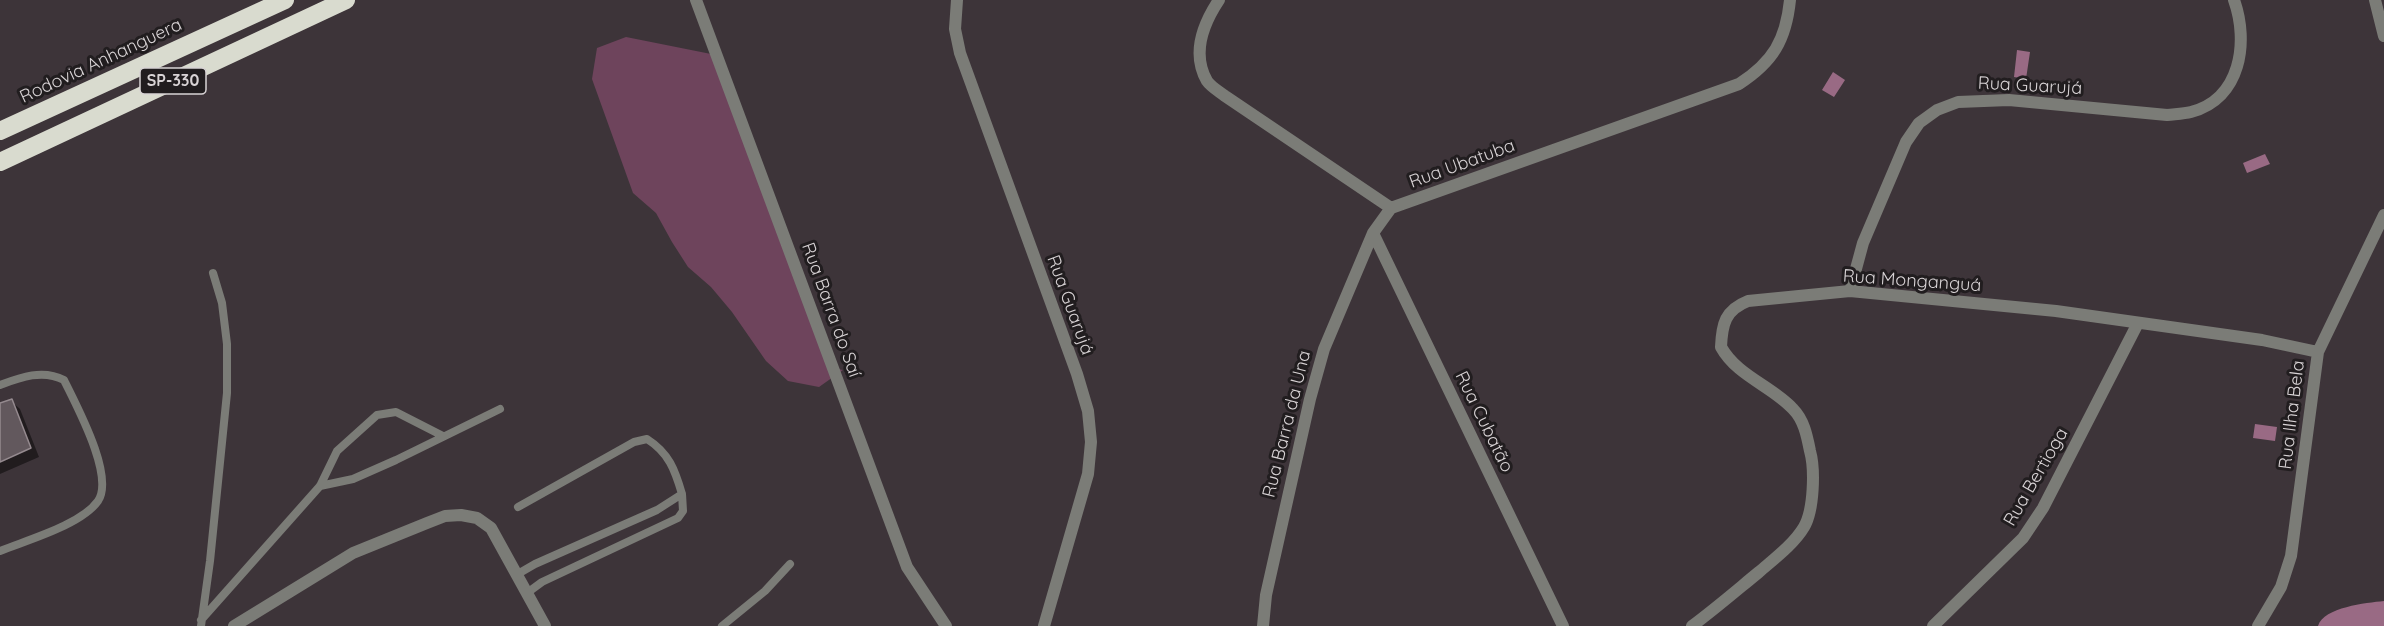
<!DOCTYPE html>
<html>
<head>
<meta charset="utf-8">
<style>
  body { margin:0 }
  canvas { display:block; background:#3d3439 }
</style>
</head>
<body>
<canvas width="2384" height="626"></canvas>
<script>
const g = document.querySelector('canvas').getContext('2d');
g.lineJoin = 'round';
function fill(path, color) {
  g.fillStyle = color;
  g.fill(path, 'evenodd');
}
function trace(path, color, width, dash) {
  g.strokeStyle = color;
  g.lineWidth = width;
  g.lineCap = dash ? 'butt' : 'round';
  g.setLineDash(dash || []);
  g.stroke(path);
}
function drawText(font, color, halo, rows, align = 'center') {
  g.font = font + ' Quicksand,sans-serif';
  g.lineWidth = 6;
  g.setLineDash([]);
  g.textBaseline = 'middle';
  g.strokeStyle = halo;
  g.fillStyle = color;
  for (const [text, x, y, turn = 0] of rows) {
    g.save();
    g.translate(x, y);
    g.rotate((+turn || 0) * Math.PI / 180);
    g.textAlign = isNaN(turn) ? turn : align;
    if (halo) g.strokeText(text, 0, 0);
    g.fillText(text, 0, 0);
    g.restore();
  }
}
const green = new Path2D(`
  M626 37 716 55 838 369 843 370 819 387 788 381 766 361 732 312 711 287 688 267 672 242 656 213 633 193 592 79 597 48Z`);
const water = new Path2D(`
  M2017 50 2030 52 2026 79 2014 77Z
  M1833 72 1845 80 1834 97 1822 90Z
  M2265 154 2270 164 2247 173 2243 163Z
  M2255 424 2277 427 2275 441 2253 438Z
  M2384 601V626H2318C2324 607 2366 603 2384 601Z`);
const shadow = new Path2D(`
  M11 401 20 409 39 457 0 474V405Z`);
const building = new Path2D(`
  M12 399 31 448 0 462V403Z`);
const service = new Path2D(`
  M0 385C21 377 43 369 64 380 76 405 115 476 98 501 81 525 27 540 0 551
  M320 486 353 479 396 460 500 409
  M516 575 535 564 657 510 682 494C675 470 669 453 647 439L634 442 518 507
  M527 593 542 582 678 518 683 511 682 494
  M201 620 320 486 337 451 377 415 396 412 443 436
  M201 626 210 561 227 393V344L222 303 213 273
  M722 626 765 591 790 564`);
const minor = new Path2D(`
  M696 0 907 567 946 626
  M957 0 955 29 960 53 1077 374 1088 411 1091 442 1088 474 1044 626
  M1219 0C1203 24 1191 53 1207 81 1211 87 1220 92 1225 96L1391 208
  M2375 0 2384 36
  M1391 208 1739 84C1773 62 1786 40 1790 0
  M1373 233 1563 626
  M1850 291 1863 243 1906 142 1919 123 1937 110 1958 102 2009 100 2167 115C2175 114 2183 114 2191 112 2241 99 2249 42 2234 0
  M234 626 353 553 427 523 445 516 461 515 477 518 491 528 545 626
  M1263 626 1266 595 1310 399 1324 349 1373 233 1391 208
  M1692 626C1715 609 1737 590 1759 572 1774 559 1794 544 1804 527 1814 510 1815 469 1810 451 1807 436 1804 420 1793 409 1772 386 1737 376 1721 347 1722 324 1725 310 1748 301L1850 291 2056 311 2262 340 2318 352
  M1933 626 2023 538 2043 508 2138 323
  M2258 626 2281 587 2291 556 2318 352 2384 215`);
const motorway = new Path2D(`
  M0 131 285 0
  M0 162 346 0`);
const shields = [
  [173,81,66]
];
const shieldNames = [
  ["SP-330",173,81]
];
const streetNames = [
  ["Rodovia Anhanguera",101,61,-25],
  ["Rua Guarujá",2030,86,3],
  ["Rua Ubatuba",1462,164,-20],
  ["Rua Monganguá",1912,281,4],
  ["Rua Guarujá",1070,305,70],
  ["Rua Barra do Saí",831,310,70],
  ["Rua Ilha Bela",2292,415,-83],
  ["Rua Cubatão",1484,422,64],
  ["Rua Barra da Una",1287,424,-76],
  ["Rua Bertioga",2036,477,-60]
];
fill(green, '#6e445c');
fill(water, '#996a84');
fill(shadow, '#0007');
fill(building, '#62585d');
trace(building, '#958a8f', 1.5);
trace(service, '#7b7c77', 8);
trace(minor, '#7b7c77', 12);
trace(motorway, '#d9dbcf', 18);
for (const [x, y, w] of shields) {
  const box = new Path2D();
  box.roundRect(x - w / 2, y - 13, w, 26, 4.5);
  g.fillStyle = '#211d1f';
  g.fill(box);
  trace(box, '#d8d3d5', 1.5);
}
drawText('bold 16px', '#d8d3d5', null, shieldNames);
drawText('18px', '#d8d3d5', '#211d1f', streetNames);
</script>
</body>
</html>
